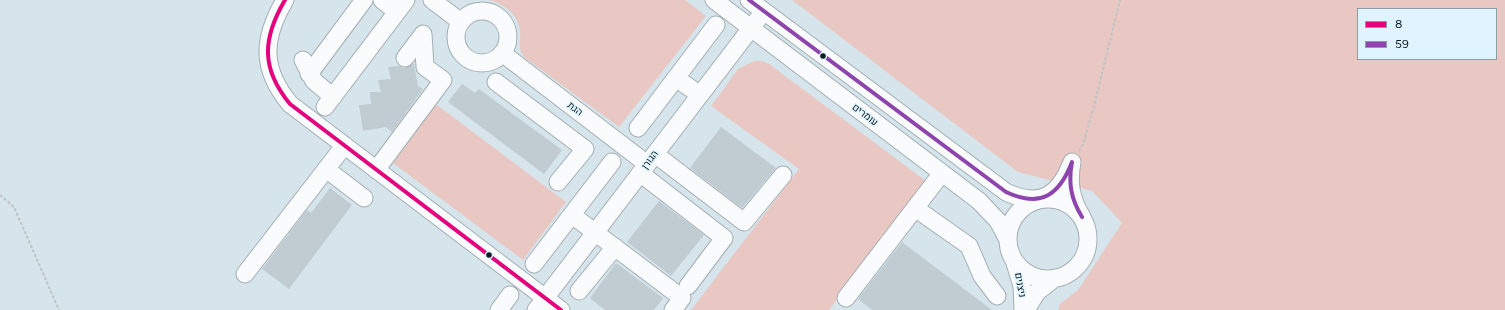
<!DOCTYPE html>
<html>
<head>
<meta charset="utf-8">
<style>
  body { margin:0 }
  #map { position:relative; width:1505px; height:310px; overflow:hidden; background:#d6e4ec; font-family:Figtree,sans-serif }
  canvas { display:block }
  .legend { position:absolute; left:1357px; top:8px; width:140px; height:52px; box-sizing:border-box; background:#dff4fe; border:1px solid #8d9da5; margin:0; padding:5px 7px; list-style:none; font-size:12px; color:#111a1f }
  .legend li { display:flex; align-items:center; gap:8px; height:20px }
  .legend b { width:20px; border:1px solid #8d9da5 }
</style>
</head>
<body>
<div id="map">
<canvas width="1505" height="310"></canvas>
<ul class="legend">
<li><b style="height:5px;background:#e5007d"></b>8</li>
<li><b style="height:5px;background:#8e44ad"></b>59</li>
</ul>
</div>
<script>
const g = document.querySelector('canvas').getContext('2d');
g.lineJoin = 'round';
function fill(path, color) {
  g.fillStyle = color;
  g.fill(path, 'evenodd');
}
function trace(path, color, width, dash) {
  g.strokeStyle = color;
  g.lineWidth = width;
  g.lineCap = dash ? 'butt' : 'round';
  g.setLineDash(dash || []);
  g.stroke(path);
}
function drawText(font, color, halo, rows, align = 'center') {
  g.font = font + ' Figtree,Heebo,sans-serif';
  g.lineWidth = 3;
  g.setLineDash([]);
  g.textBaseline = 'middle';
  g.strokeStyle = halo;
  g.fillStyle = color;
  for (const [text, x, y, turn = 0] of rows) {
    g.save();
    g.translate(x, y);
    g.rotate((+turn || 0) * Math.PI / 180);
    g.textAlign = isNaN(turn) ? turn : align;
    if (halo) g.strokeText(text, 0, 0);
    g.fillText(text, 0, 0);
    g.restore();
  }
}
const green = new Path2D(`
  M489 0H685L706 16 619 127 524 57C517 48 521 42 520 32 519 15 504 4 489 0Z
  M792 0H1505V310H1058L1060 304 1078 290 1122 223 1092 191 1018 172ZM1358 9H1496V59H1358Z
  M754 61H762L769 64 926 181 829 310H691L799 169 711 106 738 69Z
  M433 102 566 202 523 260 389 160Z`);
const building = new Path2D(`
  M414 64 418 86 423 89 392 132 386 127 363 131 359 105 371 104 370 92H381L378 80 391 79 388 67 399 66 404 68Z
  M462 84 475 93 479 89 562 150 544 174 448 102Z
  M721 127 776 168 742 208 690 168Z
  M330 188 352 205 289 289 262 269 307 210 311 213Z
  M659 201 704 235 671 276 627 242Z
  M902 242 992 310H872L858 299Z
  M616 263 663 298 654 310H605L590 298Z`);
const path = new Path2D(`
  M1079 151 1083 144 1093 110 1120 0
  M0 195 14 207 59 310`);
const minor = new Path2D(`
  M285 0C262 39 261 69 290 104L561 310
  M382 0 397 12
  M432 0 461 22
  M714 0 979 201 998 221 1007 238
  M749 0 1006 192C1040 208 1059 196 1072 162 1068 183 1071 199 1082 217
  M456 37a26 26 0 1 1 52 0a26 26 0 1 1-52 0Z
  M502 53 647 164
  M303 60 314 81 333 97
  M309 74 364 0
  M676 78 700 95
  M496 82 585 149 558 182
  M325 107 406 0
  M638 128 716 25
  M655 154 744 222 783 175
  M326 169 364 198
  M376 170 443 80 425 67 423 34 405 58
  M640 173 724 238 688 286
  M1008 239a40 40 0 1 1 80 0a40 40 0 1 1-80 0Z
  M915 208 969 246 982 276 997 296
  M572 215 682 298 673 310
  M1015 263 1022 286 1023 310
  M534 264 612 162
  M245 274 344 146
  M579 291 615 247
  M846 298 942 173
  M499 310 510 295
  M536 310 758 19
  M1026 310 1037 292 1055 278`);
const bus1 = new Path2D(`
  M285 0C262 39 261 69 290 104L561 310`);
const bus2 = new Path2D(`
  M749 0 1006 192C1040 208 1059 196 1072 162 1068 183 1071 199 1082 217`);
const markers = [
  [823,56,3.5,"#111a1f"],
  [489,255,3.5,"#111a1f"]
];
const streetNames = [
  ["הגת",575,109,37],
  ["עומרים",865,115,37],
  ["הגורן",650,160,-53],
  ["ניצנים",1020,285,80]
];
fill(green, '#e9c8c4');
fill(building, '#c0ccd2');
trace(minor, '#a3aeb3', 19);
trace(path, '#bec3c6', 2, [3, 2]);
trace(minor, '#f9fbfc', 17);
trace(bus1, '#e5007d', 4);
trace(bus2, '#8e44ad', 4);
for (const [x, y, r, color] of markers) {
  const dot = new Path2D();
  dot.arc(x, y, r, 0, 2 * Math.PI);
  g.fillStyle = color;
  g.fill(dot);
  trace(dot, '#dff4fe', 1.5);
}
drawText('10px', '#111a1f', '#dff4fe', streetNames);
</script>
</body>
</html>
